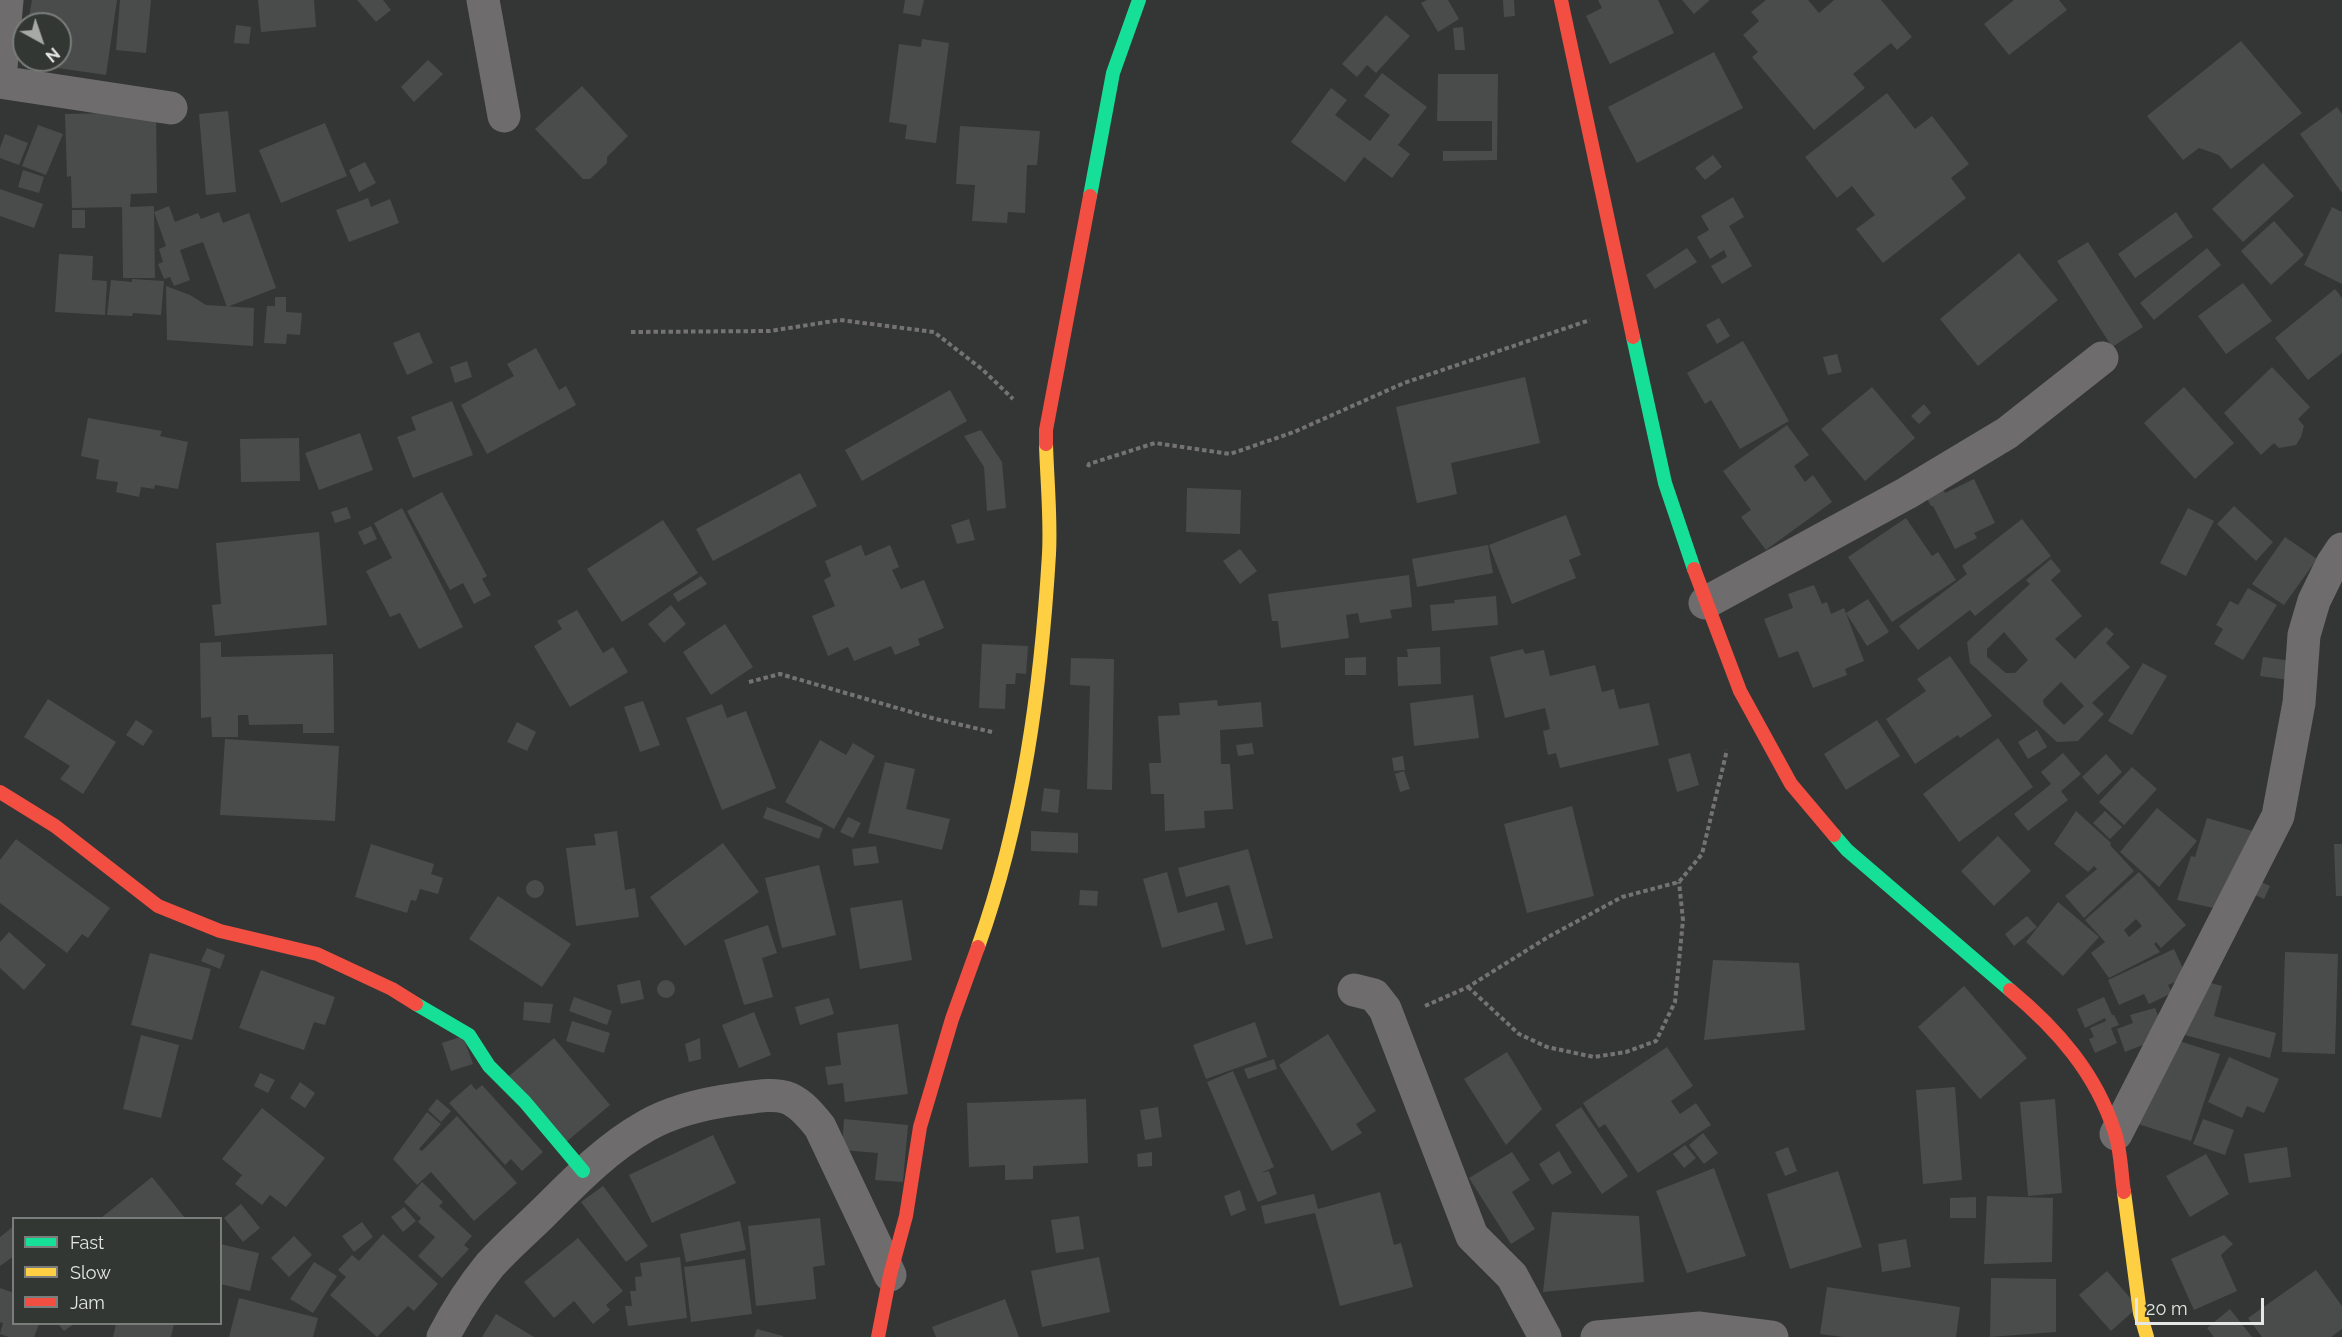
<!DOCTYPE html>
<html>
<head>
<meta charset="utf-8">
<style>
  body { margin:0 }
  #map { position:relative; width:2342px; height:1337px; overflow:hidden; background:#333634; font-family:Raleway,sans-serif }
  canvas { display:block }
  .legend { position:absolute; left:12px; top:1217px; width:210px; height:108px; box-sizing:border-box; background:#323734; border:2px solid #797d7b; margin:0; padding:8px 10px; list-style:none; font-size:18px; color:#e4e7e5 }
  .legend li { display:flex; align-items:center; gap:12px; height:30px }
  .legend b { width:30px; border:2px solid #797d7b }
  .north { position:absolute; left:12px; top:12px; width:60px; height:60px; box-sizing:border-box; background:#323734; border:2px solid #797d7b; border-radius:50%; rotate:140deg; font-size:16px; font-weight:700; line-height:24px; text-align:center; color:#e4e7e5 }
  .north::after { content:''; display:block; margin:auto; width:21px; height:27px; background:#a6a9a7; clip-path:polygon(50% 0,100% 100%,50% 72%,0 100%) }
  .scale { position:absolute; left:2135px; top:1298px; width:129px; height:27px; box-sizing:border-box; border:3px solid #e4e7e5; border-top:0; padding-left:8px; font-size:18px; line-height:21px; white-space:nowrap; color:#e4e7e5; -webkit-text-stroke:4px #323734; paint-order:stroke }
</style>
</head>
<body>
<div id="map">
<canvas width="2342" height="1337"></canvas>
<ul class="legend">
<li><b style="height:8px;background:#16e098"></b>Fast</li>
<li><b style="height:8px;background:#ffcf43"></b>Slow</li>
<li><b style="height:8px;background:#f24e42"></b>Jam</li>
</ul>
<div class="north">N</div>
<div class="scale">20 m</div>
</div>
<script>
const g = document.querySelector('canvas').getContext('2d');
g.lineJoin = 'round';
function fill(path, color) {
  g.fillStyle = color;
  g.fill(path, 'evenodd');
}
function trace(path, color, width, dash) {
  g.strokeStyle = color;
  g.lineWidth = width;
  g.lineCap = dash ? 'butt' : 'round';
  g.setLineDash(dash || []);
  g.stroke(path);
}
const building = new Path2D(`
  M32 0H117L106 75 23 63V60H60V24H28Z
  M120 0H151L146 53 116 50Z
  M258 0H314L316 27 261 32Z
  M357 0H383L391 10 376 22Z
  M905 0H924L920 16 903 13Z
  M1427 0H1448L1459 19 1438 32 1421 3Z
  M1503 0H1514L1515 16 1504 17Z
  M1598 0H1658L1674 33 1610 64 1586 16 1602 8Z
  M1682 0H1710L1694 14Z
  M1766 0H1808L1819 13 1834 0H1881L1912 37 1897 50 1891 43 1853 74 1865 88 1814 130 1752 57 1758 52 1743 35 1759 21 1751 12Z
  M2014 0H2059L2067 10 2009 55 1984 24Z
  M1386 15 1410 36 1376 73 1367 65 1357 77 1342 64Z
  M236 25 251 27 249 44 234 43Z
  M1463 27 1465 50H1455L1453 28Z
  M922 39 949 43 936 143 905 139 907 125 889 122 899 44 921 47Z
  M2241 41 2302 113 2231 169 2219 155 2199 148 2183 160 2147 116Z
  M1714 52 1743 108 1637 163 1608 107Z
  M428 60 443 74 414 102 401 87Z
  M1382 73 1427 107 1398 145 1410 154 1392 178 1364 157 1345 182 1291 142 1331 88 1347 100 1335 115 1370 141 1390 115 1364 96Z
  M1438 74H1498L1497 160 1443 161V151H1492V121H1437Z
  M582 86 628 136 607 157V163L590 179H583L535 129Z
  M1887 93 1915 129 1932 116 1969 164 1951 178 1966 198 1883 263 1856 229 1875 215 1852 186 1837 198 1805 157Z
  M2337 107 2342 114V193L2300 134Z
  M228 111 236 192 206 195 199 114Z
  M156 112 157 193 131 194 130 207 154 206V212L169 206 175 222 198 213 201 219 219 212 223 223 249 213 276 288 227 307 203 242 180 250 190 280 174 286 170 277 164 279 158 264 163 262 159 249 166 246 154 212 155 278H123L122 207 72 208 71 176 67 177 65 114Z
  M325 123 347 176 281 203 259 150Z
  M38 125 63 134 46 175 22 166Z
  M960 126 1040 131 1037 165H1027L1025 213 1008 212 1007 223 972 221 975 185 956 184Z
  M5 134 28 143 19 165 0 158V148Z
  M1713 155 1722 167 1705 180 1695 168Z
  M365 162 376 183 359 192 349 170Z
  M2263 163 2294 196 2243 242 2212 209Z
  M23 170 44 177 39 193 18 187Z
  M0 189 43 204 34 228 0 216Z
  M1733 197 1744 217 1729 226 1752 266 1722 284 1711 266 1727 257 1724 250 1710 259 1697 237 1709 230 1701 216Z
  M368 198 371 207 390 199 399 223 349 242 336 210Z
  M2332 207 2342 212V284L2304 265Z
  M72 210H85V228H72Z
  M2176 212 2193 237 2135 278 2118 254Z
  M2274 221 2304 255 2271 285 2241 251Z
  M2088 242 2143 327 2112 347 2057 261Z
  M1687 248 1697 262 1655 289 1646 275Z
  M2207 248 2221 265 2154 320 2140 303Z
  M2019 253 2058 300 1978 366 1940 319Z
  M59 254 93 256 92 280 107 281 105 315 55 312Z
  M132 279 164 281 161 315 133 313 132 316 107 315 111 280 132 282Z
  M2243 283 2272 321 2226 354 2198 316Z
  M166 286 190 295 206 305 254 308 253 346 167 340Z
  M2335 289 2342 298V353L2308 380 2275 338Z
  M275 297H286V312L302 313 300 335 287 334 286 344 264 343 267 306H275Z
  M1719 318 1730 336 1717 344 1706 325Z
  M419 332 433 363 407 375 393 343Z
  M1743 341 1789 421 1740 449 1711 400 1705 404 1687 373Z
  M536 348 559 390 566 386 576 405 487 454 461 405 514 376 507 364Z
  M1837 354 1842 372 1828 375 1823 357Z
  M467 361 472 377 455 383 450 367Z
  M2272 367 2310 407 2298 419 2304 426 2301 437 2296 445 2279 448 2274 443 2261 455 2224 413Z
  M1525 377 1540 443 1451 463 1457 494 1417 503 1396 407Z
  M1872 387 1915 438 1865 481 1821 429Z
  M2184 387 2234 443 2195 479 2144 423Z
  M950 390 967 421 862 481 845 450Z
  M452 401 473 455 413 478 397 437 416 430 411 417Z
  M1924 404 1931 413 1919 424 1911 416Z
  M88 418 162 431 160 436 188 442 178 489 155 485 154 489 141 487 139 497 116 492 118 482 96 479 99 460 81 456Z
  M1787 425 1809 455 1794 466 1805 482 1813 475 1832 502 1766 550 1741 517 1751 510 1723 471Z
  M981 430 1002 462 1006 508 987 511 984 467 964 436Z
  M360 433 373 470 319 490 305 453Z
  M299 438 300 481 241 482 240 439Z
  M800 473 817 506 713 561 696 529Z
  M1974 479 1995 523 1974 533 1977 538 1955 549 1933 506H1931L1926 497 1943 489 1945 493Z
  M1187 488 1241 490 1240 534 1186 532Z
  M442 492 487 576 482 579 491 595 474 604 463 583 450 590 407 511Z
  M2234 506 2273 542 2256 561 2217 524Z
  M347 507 351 518 335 523 331 512Z
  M402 508 463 627 419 649 400 613 390 617 366 571 392 558 374 523Z
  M2188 508 2214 521 2186 576 2160 563Z
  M1566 515 1581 555 1569 560 1576 578 1512 604 1489 545Z
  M1906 518 1932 556 1938 552 1956 580 1892 622 1848 557Z
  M969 519 975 540 957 544 951 525Z
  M2022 519 2051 556 1975 616 1970 610 1918 650 1899 626 1967 574 1962 566Z
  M663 520 698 573 622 622 587 569Z
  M371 526 377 539 364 545 358 532Z
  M319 532 327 625 215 636 212 605 221 604 216 543Z
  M2285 537 2317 559 2284 605 2252 584Z
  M861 545 865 556 890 545 899 567 892 570 901 589 924 580 944 628 918 639 920 645 895 655 891 646 854 661 848 647 828 656 812 616 835 606 824 580 831 576 825 561Z
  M1488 545 1493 573 1417 587 1412 559Z
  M1240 549 1257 571 1240 584 1223 561Z
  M2051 559 2061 571 2051 580 2082 616 2055 639 2075 659 2106 627 2114 634 2106 643 2130 667 2092 703 2104 714 2078 741 2057 742 1970 663 1967 642 2030 584 2026 580ZM2004 632 2028 660 2015 673H2006L1987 657V649ZM2061 682 2084 706 2064 725 2044 705 2043 700Z
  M1409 575 1412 607 1390 610 1392 618 1360 623 1358 613 1346 615 1349 638 1281 648 1278 621H1272L1268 594Z
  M701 576 707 584 678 602 673 594Z
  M1814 585 1822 604 1827 602 1831 614 1844 608 1864 661 1845 669 1847 675 1813 688 1798 651 1779 658 1764 619 1793 608 1788 594Z
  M2248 588 2277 605 2243 660 2214 644 2223 629 2216 625 2230 601 2238 605Z
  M1496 596 1498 625 1432 631 1430 605 1455 603 1454 600Z
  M1868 599 1889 632 1867 646 1846 613Z
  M671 605 686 624 664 643 648 624Z
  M577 610 603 653 613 647 628 672 570 707 534 646 562 629 557 621Z
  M725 624 753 667 711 695 683 652Z
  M221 642V657L333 654 334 733H303V724L249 725 248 715H238V737H212L211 717 201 718 200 643Z
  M982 644 1028 646 1026 674 1016 673 1015 684H1006L1005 709 979 708Z
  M1440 647 1441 684 1398 686 1397 657H1408L1407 649Z
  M1523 649 1525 654 1544 650 1550 676 1595 665 1602 692 1614 689 1619 709 1649 703 1659 745 1560 768 1556 753 1548 755 1543 731 1550 729 1545 708 1505 718 1490 657Z
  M1950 656 1992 716 1960 738 1958 735 1915 764 1886 719 1926 691 1917 679Z
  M1366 657V675H1345V658Z
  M2263 657 2292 661 2289 680 2260 676Z
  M1071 658 1114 659 1112 790 1087 789 1090 686 1070 685Z
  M2143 663 2167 676 2132 735 2108 721Z
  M1473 695 1479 738 1414 746 1410 703Z
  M48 699 116 742 83 794 60 779 70 766 24 737Z
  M1217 700 1218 706 1261 702 1263 727 1220 730 1221 764H1230L1233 809 1204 811 1205 828 1165 831 1164 794H1151L1149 763H1161L1158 716 1180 715 1179 703Z
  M643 701 660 745 640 752 624 707Z
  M722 704 727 718 746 711 776 788 722 810 686 718Z
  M136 720 153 731 143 746 126 735Z
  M1877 720 1900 756 1846 790 1824 754Z
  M517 722 536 732 527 751 507 742Z
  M2037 730 2047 747 2028 759 2018 742Z
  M1998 738 2033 787 1959 842 1923 794Z
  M225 739 339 746 335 821 220 815Z
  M820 740 846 755 853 743 875 756 834 829 785 802Z
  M1252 743 1254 754 1238 756 1236 745Z
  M1690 753 1699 785 1677 792 1668 759Z
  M2063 753 2081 774 2061 791 2068 800 2028 831 2014 814 2051 784 2041 772Z
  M2106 754 2122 772 2098 795 2082 777Z
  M1403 756 1405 770 1394 771 1392 758Z
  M885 762 915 769 906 809 950 819 942 850 868 833Z
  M2132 767 2157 789 2124 825 2099 802Z
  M1404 771 1410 789 1400 792 1395 774Z
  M1044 788 1060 790 1058 813 1041 811Z
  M1572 806 1594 896 1527 913 1504 824Z
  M767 807 823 828 819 839 763 818Z
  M2157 808 2197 841 2159 887 2120 852Z
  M2076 811 2111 843 2110 845 2134 871 2084 918 2065 896 2097 869 2094 866 2088 872 2054 844Z
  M2105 811 2122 827 2110 839 2093 823Z
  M848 817 861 823 853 838 840 832Z
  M2207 818 2256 832 2223 910 2177 900 2191 856 2195 857Z
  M617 831 625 890 635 888 639 917 576 926 566 848 596 845 594 834Z
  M1031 831 1078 833V853L1031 851Z
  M1998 836 2031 871 1994 906 1961 871Z
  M16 839 110 908 88 938 82 934 67 953 0 903V860Z
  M723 843 759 892 685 946 650 897Z
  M371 844 434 864 431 874 443 878 438 894 420 889 416 901 411 900 407 913 355 897Z
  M2334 844H2342V896H2336Z
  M876 846 879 863 854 866 852 849Z
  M1248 849 1273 938 1246 945 1229 885 1186 897 1178 868Z
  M819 865 836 935 782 948 765 878Z
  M1167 872 1178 913 1217 902 1225 930 1162 948 1143 879Z
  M2139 872 2186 925 2161 948 2156 942 2154 944 2160 952 2109 978 2091 953 2105 942 2085 920ZM2136 919 2142 926 2129 937 2124 930Z
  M2257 880 2270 886 2264 899 2251 893Z
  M526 889a9 9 0 1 1 18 0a9 9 0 1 1-18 0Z
  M1080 890 1098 891 1097 906 1079 905Z
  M498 896 571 944 542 987 469 939Z
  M902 900 912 960 860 969 850 908Z
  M2058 902 2099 937 2063 976 2026 942Z
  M2027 916 2037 927 2014 946 2005 934Z
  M768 925 777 953 762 958 773 997 744 1005 724 940Z
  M9 932 46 965 24 990 0 968V942Z
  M207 948 225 955 220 969 201 961Z
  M2174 949 2187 977 2168 985 2172 993 2149 1004 2144 994 2119 1005 2108 980Z
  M2285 952 2338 954 2335 1054 2282 1052Z
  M150 953 211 969 192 1040 131 1025Z
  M1713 960 1799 963 1805 1030 1704 1040Z
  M261 970 335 997 325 1025 314 1022 304 1050 239 1028Z
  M657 989a9 9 0 1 1 18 0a9 9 0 1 1-18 0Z
  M640 980 644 999 621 1004 617 985Z
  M2200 980 2222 986 2214 1016 2276 1033 2270 1058 2185 1035Z
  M1964 986 2027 1058 1980 1099 1918 1027Z
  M574 997 612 1011 607 1025 569 1011Z
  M2104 997 2112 1015H2114L2119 1025 2111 1028 2117 1043 2095 1053 2089 1039 2094 1037 2090 1028 2106 1021 2105 1018 2085 1028 2077 1009Z
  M829 998 834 1014 800 1025 795 1007Z
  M524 1002 553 1004 550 1023 523 1020Z
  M2155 1008 2164 1031 2155 1040 2125 1052 2117 1029 2133 1023 2130 1015Z
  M754 1012 771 1055 739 1068 722 1025Z
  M572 1021 610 1033 604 1053 566 1041Z
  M1255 1022 1267 1057 1206 1079 1193 1045Z
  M898 1024 908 1094 845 1102 843 1083 828 1085 825 1067 841 1065 837 1033Z
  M1328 1034 1376 1111 1356 1124 1362 1133 1332 1151 1279 1065Z
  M141 1035 179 1045 161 1118 123 1109Z
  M463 1036 473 1064 451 1071 442 1043Z
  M554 1038 610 1105 565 1143 509 1076Z
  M700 1038 701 1059 689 1062 685 1044Z
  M2173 1039 2220 1054 2191 1141 2135 1123Z
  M1667 1047 1693 1086 1671 1101 1680 1114 1696 1103 1711 1125 1638 1173 1605 1124 1599 1128 1583 1103Z
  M1507 1052 1542 1109 1506 1145 1464 1079Z
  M2229 1057 2279 1079 2264 1113 2247 1106 2242 1118 2208 1102Z
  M1274 1059 1277 1069 1248 1079 1244 1069Z
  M1233 1071 1274 1167 1261 1173 1269 1171 1277 1194 1258 1202 1207 1082Z
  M260 1073 275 1080 268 1093 254 1086Z
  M300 1082 315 1093 305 1108 290 1098Z
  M471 1084 476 1090 482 1085 543 1152 522 1171 511 1159 505 1165 449 1103Z
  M1955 1087 1962 1180 1923 1184 1916 1090Z
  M437 1099 451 1111 441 1122 428 1110Z
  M1086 1099 1088 1163 1033 1166V1179L1005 1180V1165L969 1167 967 1103Z
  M2055 1099 2062 1193 2028 1196 2020 1102Z
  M1158 1107 1162 1137 1145 1140 1140 1110Z
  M1581 1107 1628 1176 1602 1194 1555 1125Z
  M262 1108 325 1158 286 1207 270 1195 262 1205 235 1184 242 1175 222 1159Z
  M427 1112 441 1124 419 1149 422 1151 457 1116 517 1183 474 1221 431 1172 417 1185 393 1159Z
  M844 1119 908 1125 903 1182 875 1180 878 1153 842 1150Z
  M2203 1119 2234 1130 2225 1155 2193 1144Z
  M1703 1133 1718 1153 1704 1164 1689 1145Z
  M713 1135 736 1183 652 1223 629 1175Z
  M1685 1145 1696 1158 1684 1168 1673 1154Z
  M1788 1147 1797 1171 1785 1176 1775 1152Z
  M2287 1147 2291 1177 2249 1183 2244 1154Z
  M1559 1151 1572 1173 1552 1185 1539 1164Z
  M1152 1152V1166L1138 1167 1137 1154Z
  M1512 1152 1530 1180 1512 1192 1535 1229 1511 1244 1469 1178Z
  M2206 1154 2229 1194 2190 1217 2166 1176Z
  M1714 1168 1746 1256 1687 1273 1656 1191Z
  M1838 1171 1862 1247 1790 1269 1767 1194Z
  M152 1177 185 1218H101Z
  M422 1182 443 1202 439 1206 472 1236 464 1245 469 1249 442 1278 418 1256 435 1237 418 1222 421 1218 404 1202Z
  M603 1186 648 1246 626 1262 581 1202Z
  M1240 1190 1246 1210 1231 1216 1224 1196Z
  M1380 1192 1394 1245 1401 1243 1413 1287 1340 1306 1315 1213 1265 1224 1261 1206 1314 1194 1318 1209Z
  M1987 1196 2053 1198 2052 1262 1984 1264Z
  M1976 1197V1218H1950V1198Z
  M241 1204 260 1228 243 1242 224 1218Z
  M404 1207 416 1221 403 1232 391 1217Z
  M1552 1212 1639 1216 1644 1282 1543 1292Z
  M1079 1216 1084 1249 1056 1253 1051 1220Z
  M820 1218 825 1265 813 1267 816 1299 756 1306 748 1226Z
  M740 1221 746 1250 686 1262 680 1234Z
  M362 1222 373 1237 354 1252 342 1236Z
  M14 1226V1256L0 1266V1237Z
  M383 1234 438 1284 414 1311 408 1306 377 1337 330 1295 346 1277 338 1270 352 1255 359 1261Z
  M2224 1235 2233 1244 2221 1255 2237 1291 2194 1310 2171 1259Z
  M294 1236 312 1255 289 1277 271 1258Z
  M578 1238 623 1291 606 1305 610 1310 593 1324 574 1301 554 1318 524 1282Z
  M1906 1239 1911 1267 1882 1272 1878 1244Z
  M220 1244 259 1253 250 1291 220 1284Z
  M680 1257 687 1318 628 1326 625 1306H632L630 1291H636L635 1277 642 1276 640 1263Z
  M1099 1257 1110 1312 1042 1327 1031 1271Z
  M745 1259 752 1314 691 1322 684 1267Z
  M314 1262 337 1276 313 1313 290 1299Z
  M2316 1270 2342 1306V1329L2331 1337H2262L2248 1318Z
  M2107 1271 2138 1307 2111 1331 2079 1295Z
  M1991 1278 2056 1279V1332L1990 1337Z
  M1827 1287 1960 1307 1956 1337H1843L1820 1334Z
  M0 1288 14 1293V1324H39L34 1337H9L0 1334 3 1323 0 1322Z
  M239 1298 318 1318 313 1337H229Z
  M1005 1299 1019 1337H936L932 1327Z
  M2230 1309 2252 1337H2214L2207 1328Z
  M496 1314 534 1337H482Z
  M58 1324H74L64 1331Z
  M116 1324H174L171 1337H113Z
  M757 1329 783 1336V1337H754Z`);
const path = new Path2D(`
  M631 332 770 331 840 320 934 332 983 370 1013 399
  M1088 467 1089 464 1155 443 1230 454 1294 432 1404 383 1590 320
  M749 682 780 674 932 718 992 732
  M1468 987 1519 1034 1547 1047 1594 1057 1626 1052 1656 1041 1675 1002 1683 920 1679 882
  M1425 1006 1468 987 1548 937 1622 897 1679 882 1702 854 1727 750`);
const street = new Path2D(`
  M483 0 504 116
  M0 79 7 0
  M0 82 171 108
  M1705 603 1907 493 2007 433 2102 358
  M1354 990 1374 995 1385 1009 1472 1236 1512 1276 1545 1337
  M2116 1134 2278 816 2299 703 2304 635 2314 601 2332 564 2342 549
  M443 1337C456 1312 472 1287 490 1265 507 1246 527 1229 545 1211 576 1180 607 1148 646 1126 672 1111 707 1103 737 1099 781 1093 791 1090 820 1127L890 1275
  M1597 1337 1700 1328 1772 1337`);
const fast = new Path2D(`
  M1090 196 1113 73 1139 0
  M1633 337 1665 483 1694 569
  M1834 835 1847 850 2010 990
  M416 1004 469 1035 489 1066 525 1102 583 1171`);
const slow = new Path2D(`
  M978 947C1023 821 1041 688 1049 554 1051 518 1047 480 1046 444
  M2124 1192 2140 1313 2147 1337`);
const jam = new Path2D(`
  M1561 0 1633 337
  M1046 444V430L1090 196
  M1694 569 1740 691 1791 784 1834 835
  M0 792 55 826 158 906 220 931 317 954 392 989 416 1004
  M2010 990C2057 1029 2096 1073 2115 1133 2121 1151 2121 1173 2124 1192
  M878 1337 890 1275 906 1216 920 1127 952 1019 978 947`);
fill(building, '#4a4c4b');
trace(path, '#757274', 4, [4.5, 3]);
trace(street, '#6f6c6d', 33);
trace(fast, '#16e098', 14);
trace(slow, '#ffcf43', 14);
trace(jam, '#f24e42', 14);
</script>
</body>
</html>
